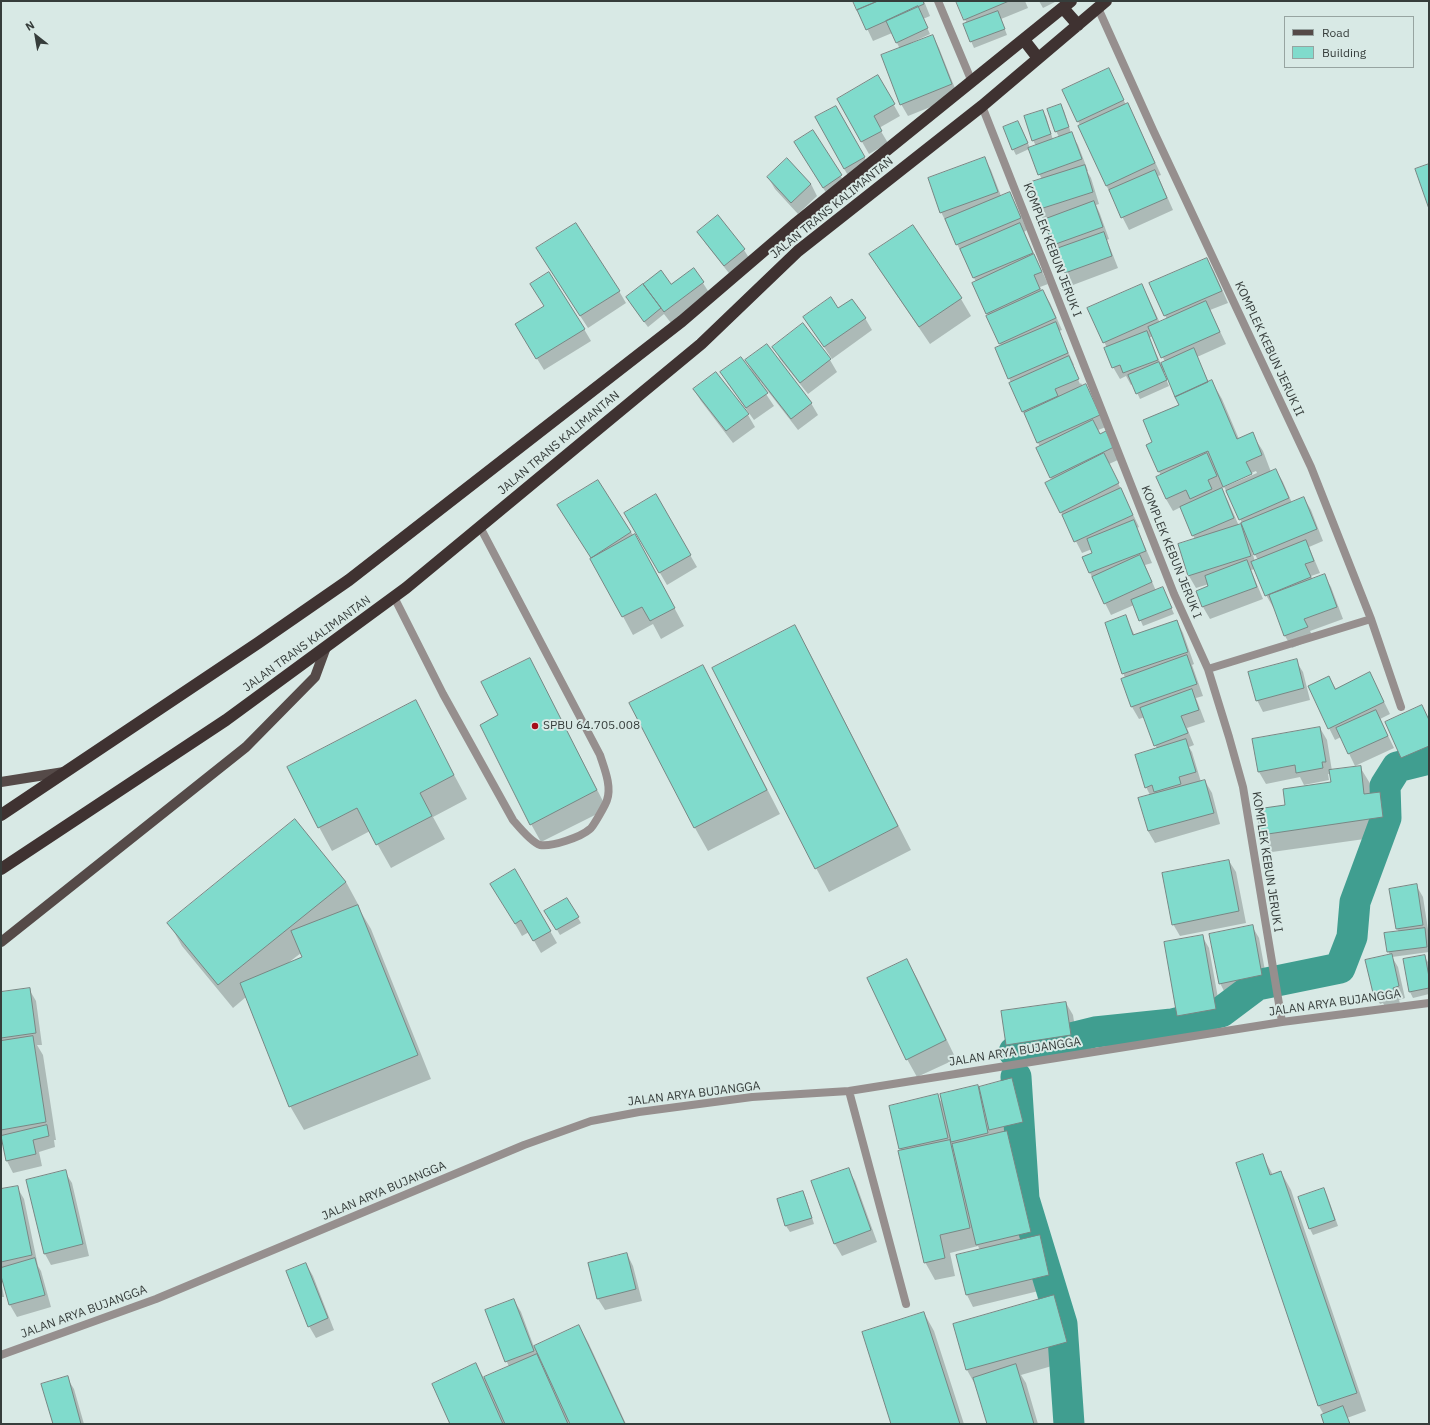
<!DOCTYPE html>
<html>
<head>
<meta charset="utf-8">
<style>
  body { margin:0 }
  #map { position:relative; width:1430px; height:1425px; overflow:hidden; background:#d8e9e5; font-family:"IBM Plex Sans",sans-serif }
  canvas { display:block }
  .frame { position:absolute; inset:0; border:2px solid #363d3b; pointer-events:none }
  .legend { position:absolute; left:1284px; top:16px; width:130px; height:52px; box-sizing:border-box; background:#d8e9e5; border:1px solid #97a4a1; margin:0; padding:5px 7px; list-style:none; font-size:12px; color:#363d3b }
  .legend li { display:flex; align-items:center; gap:8px; height:20px }
  .legend b { width:20px; border:1px solid #97a4a1 }
  .north { position:absolute; left:16px; top:16px; width:40px; height:40px; -webkit-text-stroke:3px #d8e9e5; paint-order:stroke; rotate:329deg; font-size:11px; font-weight:700; line-height:16px; text-align:center; color:#363d3b }
  .north::after { content:''; display:block; margin:auto; width:14px; height:18px; background:#363d3b; clip-path:polygon(50% 0,100% 100%,50% 72%,0 100%) }
</style>
</head>
<body>
<div id="map">
<canvas width="1430" height="1425"></canvas>
<div class="frame"></div>
<ul class="legend">
<li><b style="height:5px;background:#554a48"></b>Road</li>
<li><b style="height:11px;background:#80dbcc"></b>Building</li>
</ul>
<div class="north">N</div>
</div>
<script>
const g = document.querySelector('canvas').getContext('2d');
g.lineJoin = 'round';
function fill(path, color) {
  g.fillStyle = color;
  g.fill(path, 'evenodd');
}
function trace(path, color, width, dash) {
  g.strokeStyle = color;
  g.lineWidth = width;
  g.lineCap = dash ? 'butt' : 'round';
  g.setLineDash(dash || []);
  g.stroke(path);
}
function drawText(font, color, halo, rows, align = 'center') {
  g.font = font + ' "IBM Plex Sans",sans-serif';
  g.lineWidth = 4;
  g.setLineDash([]);
  g.textBaseline = 'middle';
  g.strokeStyle = halo;
  g.fillStyle = color;
  for (const [text, x, y, turn = 0] of rows) {
    g.save();
    g.translate(x, y);
    g.rotate((+turn || 0) * Math.PI / 180);
    g.textAlign = isNaN(turn) ? turn : align;
    if (halo) g.strokeText(text, 0, 0);
    g.fillText(text, 0, 0);
    g.restore();
  }
}
const shadow = new Path2D(`
  M854 1H924L930 16 923 19 930 34 911 43 912 44 933 36 939 48 958 96 908 116 901 104 900 49 892 33 873 41Z
  M957 1H1025L1028 8 1001 19 1007 35 974 48 964 25 967 24Z
  M1039 1H1057L1043 8Z
  M1109 70 1126 105H1127L1134 116 1161 175 1158 176 1173 210 1129 230 1106 185 1078 121Z
  M878 77 900 116 879 128 888 143 869 154 838 100Z
  M1060 105 1064 111 1071 133 1078 145 1088 171H1087L1091 178 1099 204 1096 205 1100 214 1109 239 1107 240 1118 268 1073 285 1066 273 1045 222 1038 210 1030 184 1042 180 1029 149 1016 155 1013 149 1021 127 1030 148 1036 146 1033 140 1042 111 1046 116 1053 140 1059 137 1056 131Z
  M835 107 871 169 851 181 816 118Z
  M813 131 848 188 830 199 802 154Z
  M985 159 991 170 1001 196 1010 193 1016 205 1027 230 1024 232 1048 284 1040 287 1050 303 1062 330 1059 331 1074 365 1073 366 1075 368H1073L1080 384 1081 383 1083 387 1085 386 1106 427 1098 430 1101 435 1106 433 1120 459 1109 464 1139 527 1137 528 1152 563 1145 565 1156 591 1163 588 1174 614 1143 626 1134 605 1111 615 1090 573 1084 557 1093 553 1092 549 1082 553 1046 483 1052 480 1037 448 1040 447 1023 411 1009 378 1001 346 987 313 976 282 941 212Z
  M768 177 811 184 817 196 798 214 775 189Z
  M699 232 744 250 751 261 732 277 706 244Z
  M870 255 961 299 971 316 930 344 881 272Z
  M544 260 619 291 626 303 588 328Z
  M1207 260 1214 271 1228 303 1210 310 1226 344 1197 357 1209 383 1212 382 1222 399 1239 439 1252 434 1263 451 1271 472 1276 470 1283 482 1292 503 1304 498 1311 510 1323 541 1309 547 1320 573 1311 576 1313 580 1324 575 1331 587 1343 619 1310 631 1314 639 1292 648 1285 636 1274 607H1273L1266 595 1255 569 1251 570 1263 599 1210 619 1203 607 1197 591 1210 586 1209 584 1196 588 1189 576 1180 545 1195 540 1181 507 1173 511 1166 499 1157 478 1161 476 1147 445 1154 442 1180 405 1166 372H1163L1169 386 1140 399 1133 384 1131 385 1126 376 1120 379 1113 367 1107 348 1089 308 1141 285 1148 297 1160 323 1167 320 1165 315ZM1153 336 1165 362 1161 364 1149 338ZM1256 471 1257 473 1224 487V485ZM1224 487 1229 496 1243 525 1239 526 1228 501 1221 489ZM1252 551H1253L1258 560 1255 562Z
  M694 269 710 294 671 323 664 314 648 327 630 303 671 286Z
  M545 307 584 329 591 341 544 370 523 336Z
  M838 310 865 318 872 330 832 359 804 317Z
  M803 324 830 360 837 372 808 394 780 359 774 347Z
  M746 361 811 403 818 415 798 430 760 381 758 382 774 406 754 420 728 384 721 372 752 373H753Z
  M716 373 748 415 755 427 733 443 701 401 694 390Z
  M597 481 645 553 684 626 661 639 653 624 633 635 592 559 565 517Z
  M656 496 697 567 667 585 625 513Z
  M1126 617 1135 636 1177 621 1183 633 1194 664 1192 665 1203 696 1196 698 1205 722 1187 728 1194 745 1189 747 1192 752 1201 782 1205 781 1212 793 1220 824 1155 843 1148 831 1150 795 1146 787 1157 749 1145 717 1139 719 1132 707 1122 679 1125 678 1106 624Z
  M794 626 808 650 911 850 829 892 816 868Z
  M530 659 607 809 541 842 531 824 500 716Z
  M1296 661 1303 672 1310 700 1263 712 1257 700Z
  M703 667 716 690 780 814 708 851 695 828 631 703Z
  M1370 673 1390 714 1380 719 1394 748 1355 766 1341 737 1335 740 1329 728V677L1336 689Z
  M415 702 467 799 433 817 445 839 391 868 370 831 332 851 319 827Z
  M1422 706 1429 719V760L1408 770 1402 758 1386 723Z
  M1320 728 1327 740 1332 771 1360 767 1371 785 1372 794 1379 793 1390 811 1393 835 1272 852 1261 834 1286 806 1332 783 1331 774H1328L1329 780 1304 785 1300 777 1266 784 1259 772 1253 740Z
  M295 821 346 882 359 906 358 907 371 929 431 1079 304 1130 290 1106 246 997 233 1008 182 946 169 923ZM301 953 303 958 288 963Z
  M1229 861 1236 872 1246 923 1180 936 1173 924Z
  M515 870 557 943 541 953 529 932 522 936 492 884Z
  M1416 885 1423 897 1429 936V952L1392 957 1398 967 1405 998 1399 1000 1401 1007 1387 1010 1383 1003 1380 1004 1373 992 1390 955 1388 951 1399 932 1397 929Z
  M567 899 581 923 560 935 546 911Z
  M1252 926 1259 938 1268 987 1226 995 1220 983Z
  M1202 936 1209 948 1222 1020 1185 1027 1178 1015Z
  M1424 956 1428 962 1429 969V994L1413 998 1410 992 1404 960Z
  M907 960 917 978 956 1059 917 1077 907 1059Z
  M29 989 36 1001 42 1045H37L43 1055 56 1140H54L55 1147 39 1152 42 1166 13 1173 7 1161 1 1137V993Z
  M1066 1003 1073 1015 1078 1047 1014 1056 1007 1044Z
  M1012 1079 1019 1091 1029 1134 1011 1138 1017 1150 1037 1237 1039 1236 1046 1248 1055 1287 973 1307 967 1295 957 1255 980 1250 978 1246 950 1253 955 1276 935 1280 925 1262 901 1152 900 1148 938 1096 943 1105 977 1086 980 1092Z
  M1262 1155 1273 1175 1281 1172 1291 1190 1366 1411 1347 1418 1350 1424H1325L1324 1415 1319 1406 1237 1164Z
  M848 1169 855 1181 877 1242 842 1256 835 1244 813 1182Z
  M65 1172 72 1183 89 1256 51 1265 45 1254Z
  M17 1187 24 1199 38 1266 41 1271 51 1307 17 1317 10 1305 1 1272V1190Z
  M1324 1189 1327 1195 1338 1226 1313 1235 1310 1229 1299 1198Z
  M803 1192 806 1198 814 1224 790 1232 786 1226 778 1200Z
  M627 1254 633 1266 642 1301 605 1310 598 1299Z
  M306 1264 313 1276 334 1330 316 1338 309 1326Z
  M1 1281 4 1297H1Z
  M1053 1296 1064 1314 1076 1359 1021 1375 1026 1383 1038 1424H989L977 1388 967 1370 954 1324Z
  M514 1300 521 1312 534 1347 579 1326 589 1344 626 1424H571L570 1421H568L569 1424H451L476 1365 484 1378 509 1367 487 1311ZM536 1350H537L545 1368 544 1369Z
  M924 1313 934 1331 964 1424H892Z
  M67 1378 74 1389 84 1424H54Z`);
const canal = new Path2D(`
  M1014 1052 1095 1032 1172 1024 1221 1012 1257 985 1340 968 1352 937 1355 902 1386 818 1385 786 1397 767 1429 759
  M1016 1077 1024 1199 1062 1324 1069 1424`);
const building = new Path2D(`
  M853 1H878L857 10Z
  M878 1H923L924 4 866 30 857 10Z
  M956 1H1009L964 20Z
  M918 6 928 28 896 43 886 21Z
  M998 11 1005 29 970 42 963 24Z
  M933 35 952 84 900 105 881 55Z
  M1109 68 1124 100 1077 122 1062 90Z
  M878 75 895 104 874 116 882 131 861 142 837 99Z
  M1128 103 1155 163 1106 186 1078 126Z
  M1061 104 1069 127 1055 132 1047 109Z
  M836 106 865 157 844 169 815 117Z
  M1043 110 1051 134 1032 141 1024 116Z
  M1018 121 1028 143 1012 150 1003 127Z
  M813 130 842 175 823 188 794 142Z
  M1072 132 1082 159 1038 175 1028 148Z
  M985 157 998 192 940 213 928 178Z
  M787 158 811 184 791 203 767 177Z
  M1429 164V209L1415 169Z
  M1085 165 1093 192 1037 210 1028 183Z
  M1155 170 1167 198 1121 218 1109 190Z
  M1010 192 1021 218 956 245 945 219Z
  M1094 201 1103 227 1053 245 1043 220Z
  M718 215 745 249 724 266 697 232Z
  M576 223 620 291 580 316 536 248Z
  M1020 223 1033 253 973 278 960 249Z
  M913 225 962 298 919 327 869 254Z
  M1104 232 1112 256 1065 273 1056 249Z
  M1034 254 1042 272 1034 275 1040 289 986 314 972 283Z
  M1207 258 1222 291 1164 316 1149 283Z
  M694 268 704 282 664 312 643 284 661 270 671 284Z
  M549 272 585 329 536 359 515 324 544 306 530 284Z
  M643 284 661 308 644 322 626 297Z
  M1142 284 1157 319 1103 343 1087 308Z
  M1043 290 1056 318 999 344 986 316Z
  M831 297 838 308 852 299 866 318 824 347 803 317Z
  M1206 301 1220 332 1161 358 1148 327Z
  M1056 322 1068 353 1008 379 995 348Z
  M803 323 831 359 800 383 772 347Z
  M1147 331 1158 360 1123 373 1120 365 1112 368 1104 348Z
  M767 344 812 403 791 419 745 360Z
  M1194 348 1208 382 1175 397 1161 363Z
  M1069 356 1079 379 1055 389 1058 396 1022 412 1009 383Z
  M741 357 768 393 746 408 720 372Z
  M1159 362 1167 380 1136 394 1128 375Z
  M716 372 749 414 726 431 693 389Z
  M1212 380 1237 439 1253 432 1262 455 1246 462 1252 474 1223 487 1208 451 1158 472 1146 445 1152 442 1143 420 1179 405 1175 397Z
  M1086 384 1100 415 1037 443 1024 413Z
  M1093 420 1100 434 1106 431 1114 447 1050 478 1036 448Z
  M1104 453 1119 483 1060 513 1045 483Z
  M1207 453 1217 476 1208 480 1212 489 1190 499 1186 490 1166 499 1156 477Z
  M1276 469 1289 498 1239 520 1226 491Z
  M598 480 631 532 591 558 557 505Z
  M1121 488 1133 515 1074 542 1062 515Z
  M1222 488 1234 518 1192 536 1180 507Z
  M656 494 691 555 659 573 624 513Z
  M1304 497 1317 529 1254 555 1241 523Z
  M1134 520 1146 551 1089 573 1082 557 1092 553 1087 539Z
  M1241 524 1251 556 1188 576 1178 544Z
  M635 534 675 608 650 621 642 607 622 617 590 559Z
  M1306 540 1314 561 1305 564 1311 577 1265 596 1251 562Z
  M1140 555 1152 582 1104 604 1092 577Z
  M1247 560 1257 587 1202 607 1196 591 1208 586 1205 576Z
  M1325 574 1337 607 1304 619 1308 627 1284 636 1269 595Z
  M1163 587 1172 608 1139 621 1131 600Z
  M1126 615 1133 635 1177 620 1188 652 1122 674 1105 623Z
  M795 625 898 826 815 869 712 668Z
  M1187 655 1197 684 1131 707 1121 679Z
  M530 658 597 790 530 825 480 725 498 715 481 682Z
  M1297 659 1304 688 1256 701 1248 672Z
  M703 665 767 790 694 828 629 703Z
  M1370 672 1384 702 1328 729 1308 686 1329 676 1335 689Z
  M1192 689 1199 710 1181 716 1188 733 1154 746 1140 708Z
  M416 700 454 775 420 793 432 816 376 845 357 808 318 828 287 767Z
  M1422 705 1429 720V746L1401 758 1385 722Z
  M1376 710 1388 736 1348 754 1336 728Z
  M1320 727 1326 762H1322L1323 768 1296 773 1295 765 1258 772 1252 739Z
  M1186 739 1196 772 1179 777 1181 784 1154 792 1152 785 1145 788 1135 755Z
  M1361 766 1364 794 1380 792 1383 817 1261 835 1257 809 1285 805 1283 789 1331 782 1329 770Z
  M1205 780 1214 813 1148 831 1138 798Z
  M295 819 346 882 218 985 167 923Z
  M1229 860 1239 911 1172 925 1162 873Z
  M515 869 551 931 533 941 521 920 515 924 490 884Z
  M1417 884 1423 925 1396 929 1389 889Z
  M567 898 579 917 556 930 544 911Z
  M358 905 418 1055 289 1107 240 983 302 957 291 931Z
  M1253 925 1262 975 1219 984 1209 934Z
  M1425 928 1427 947 1387 952 1384 933Z
  M1203 935 1216 1009 1177 1016 1164 942Z
  M1392 954 1399 986 1393 988 1395 995 1379 999 1377 992 1373 993 1365 960Z
  M1425 955 1429 977V988L1409 992 1403 959Z
  M907 959 946 1040 906 1060 867 978Z
  M30 988 36 1033 1 1038V992Z
  M1066 1002 1071 1035 1006 1045 1001 1011Z
  M33 1036 46 1122 1 1130V1041Z
  M1012 1078 1023 1122 989 1130 979 1087Z
  M978 1085 988 1133 951 1142 940 1094Z
  M938 1094 948 1138 899 1149 889 1106Z
  M47 1125 49 1136 33 1140 36 1154 6 1161 1 1136Z
  M1007 1131 1031 1232 976 1245 952 1144Z
  M950 1140 970 1228 940 1235 945 1258 924 1263 898 1151Z
  M1263 1154 1270 1175 1281 1171 1357 1393 1318 1406 1236 1163Z
  M849 1168 871 1230 834 1244 811 1181Z
  M66 1170 83 1244 44 1254 26 1180Z
  M18 1186 32 1255 1 1262V1189Z
  M1324 1188 1335 1220 1309 1229 1298 1197Z
  M803 1191 812 1218 785 1226 777 1199Z
  M1040 1235 1049 1275 966 1295 956 1255Z
  M627 1253 636 1289 597 1299 588 1263Z
  M35 1258 45 1295 9 1305 1 1276V1268Z
  M306 1263 328 1318 308 1327 286 1271Z
  M1054 1295 1067 1342 966 1370 953 1324Z
  M514 1299 534 1351 505 1362 485 1310Z
  M924 1312 960 1424H891L862 1332Z
  M579 1325 625 1424H570L534 1346Z
  M537 1354 568 1424H505L484 1377Z
  M476 1363 503 1424H450L432 1384Z
  M1016 1364 1034 1424H987L973 1378Z
  M68 1376 81 1424H53L41 1384Z
  M1343 1406 1350 1424H1324L1321 1415Z`);
const lane = new Path2D(`
  M394 597 443 694 513 820C519 827 531 842 540 845 552 847 581 837 590 829 593 827 606 804 607 800 612 786 604 768 600 755L480 527`);
const street = new Path2D(`
  M938 1 972 82
  M1098 8 1153 130 1311 467 1371 619 1401 707
  M982 106 1174 594 1208 669 1229 737 1243 787 1282 1022
  M1208 669 1371 619
  M849 1091 906 1304
  M1 1355 156 1299 524 1145 591 1121 639 1112 752 1097 849 1091 1282 1022 1429 1003`);
const primary = new Path2D(`
  M1 782 64 772
  M1 942 246 747 315 677 326 647`);
const highway = new Path2D(`
  M1063 8 1078 25
  M1024 40 1038 58
  M1 815 258 643 349 580 682 321 794 225 1071 1
  M1 869 226 720 406 588 701 344 798 251 982 106 1106 1`);
const markers = [
  [535,726,4,"#a50e19"]
];
const streetNames = [
  ["JALAN TRANS KALIMANTAN",832,208,-39],
  ["KOMPLEK KEBUN JERUK I",1052,250,69],
  ["KOMPLEK KEBUN JERUK II",1269,349,65],
  ["JALAN TRANS KALIMANTAN",559,443,-40],
  ["KOMPLEK KEBUN JERUK I",1171,552,68],
  ["JALAN TRANS KALIMANTAN",307,644,-36],
  ["KOMPLEK KEBUN JERUK I",1267,862,81],
  ["JALAN ARYA BUJANGGA",1335,1003,-8],
  ["JALAN ARYA BUJANGGA",1015,1052,-9],
  ["JALAN ARYA BUJANGGA",694,1094,-7],
  ["JALAN ARYA BUJANGGA",384,1191,-23],
  ["JALAN ARYA BUJANGGA",84,1312,-20]
];
const poiNames = [
  ["SPBU 64.705.008",543,726]
];
fill(shadow, '#0003');
trace(canal, '#409e90', 31);
fill(building, '#80dbcc');
trace(building, '#778784', 1);
trace(lane, '#968f8e', 8);
trace(street, '#968f8e', 8);
trace(primary, '#554a48', 10);
trace(highway, '#3f3231', 12);
for (const [x, y, r, color] of markers) {
  const dot = new Path2D();
  dot.arc(x, y, r, 0, 2 * Math.PI);
  g.fillStyle = color;
  g.fill(dot);
  trace(dot, '#d8e9e5', 1.5);
}
drawText('12px', '#363d3b', '#d8e9e5', streetNames);
drawText('12px', '#363d3b', '#d8e9e5', poiNames, 'left');
</script>
</body>
</html>
